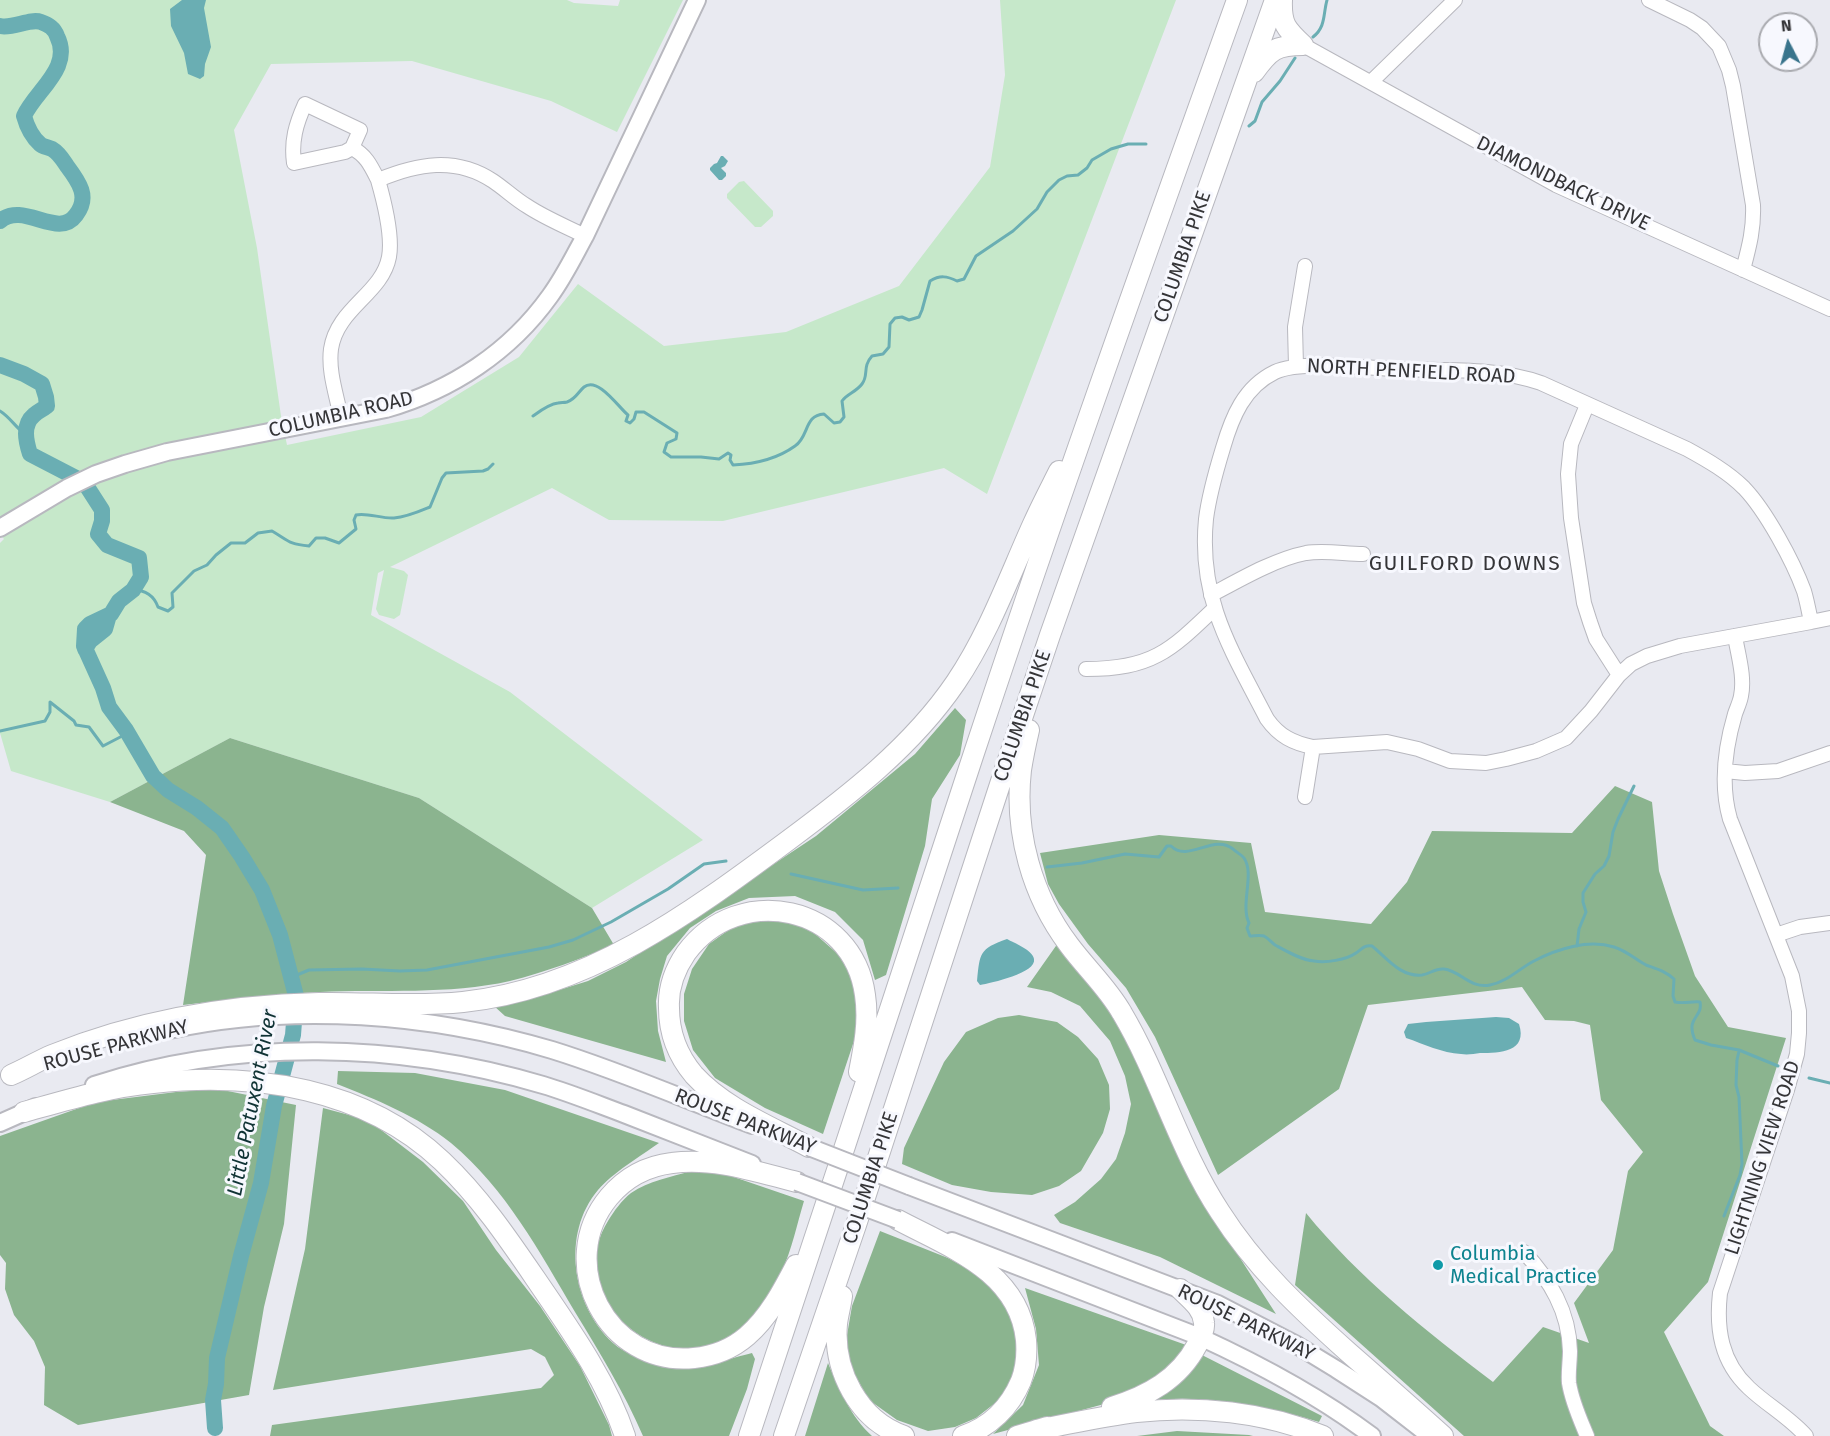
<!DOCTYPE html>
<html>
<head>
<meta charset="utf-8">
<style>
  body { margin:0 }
  #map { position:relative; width:1830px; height:1436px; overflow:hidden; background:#e9eaf1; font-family:"Fira Sans",sans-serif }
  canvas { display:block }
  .north { position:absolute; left:1758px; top:12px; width:60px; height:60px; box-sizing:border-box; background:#f7f8fe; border:2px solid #a9aaaf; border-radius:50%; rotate:354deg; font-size:16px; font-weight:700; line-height:24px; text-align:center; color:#353538 }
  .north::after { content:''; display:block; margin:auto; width:21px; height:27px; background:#39748c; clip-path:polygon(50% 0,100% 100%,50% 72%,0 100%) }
</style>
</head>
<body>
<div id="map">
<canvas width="1830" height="1436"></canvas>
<div class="north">N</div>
</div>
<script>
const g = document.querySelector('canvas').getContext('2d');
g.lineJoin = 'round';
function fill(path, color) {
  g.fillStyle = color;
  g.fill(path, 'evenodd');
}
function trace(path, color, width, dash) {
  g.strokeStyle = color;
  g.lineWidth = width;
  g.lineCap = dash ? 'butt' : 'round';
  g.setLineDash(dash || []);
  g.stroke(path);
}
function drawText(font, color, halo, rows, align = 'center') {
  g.font = font + ' "Fira Sans",sans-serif';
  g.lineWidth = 6;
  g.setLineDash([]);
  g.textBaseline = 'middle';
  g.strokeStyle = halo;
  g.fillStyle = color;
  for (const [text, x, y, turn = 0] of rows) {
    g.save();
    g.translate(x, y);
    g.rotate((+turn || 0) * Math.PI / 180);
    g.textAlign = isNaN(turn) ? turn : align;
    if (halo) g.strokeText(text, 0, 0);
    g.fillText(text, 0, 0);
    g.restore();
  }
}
const green = new Path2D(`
  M0 0H567L574 3 618 6 620 0H683L617 132 551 101 412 61 271 64 234 130 257 248 281 416 287 445 421 417 519 357 578 284 664 346 786 332 899 286 990 167 1005 75 1000 0H1176L987 494 944 468 723 521 609 520 552 488 390 567 404 571 408 575 400 615 394 619 379 615 376 609 384 570 378 573 371 615 510 692 703 840 592 908 419 798 230 738 110 802 11 771 0 733V543L4 539 0 534Z
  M744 181 773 211V216L761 227H755L727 198V194L739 182Z`);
const forest = new Path2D(`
  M955 708 966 720 960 755 932 799 925 846 886 975 875 980 863 940 835 912 795 896 749 898 716 911 690 928 667 956 660 979 656 1001 658 1031 666 1062 505 1016 494 1006 543 995 588 981 626 962 816 836 915 754Z
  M230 738 419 798 592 908 614 945C580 959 546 972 510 981 448 995 383 989 320 992 274 994 229 1000 183 1005L206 855 184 831 110 802Z
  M1615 786 1652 802 1659 871 1673 914 1695 976 1728 1027 1786 1038 1708 1282 1664 1332 1710 1426 1724 1436H1464L1295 1285 1306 1213C1358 1277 1427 1332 1493 1382L1543 1327 1589 1343 1574 1303 1613 1250 1628 1171 1643 1152 1601 1100 1590 1025 1574 1021 1545 1020 1522 987 1368 1005 1339 1089 1218 1175 1155 1037 1126 988 1088 944 1059 904 1048 884 1040 853 1159 835 1251 843 1265 912 1371 924 1407 882 1432 831 1572 833Z
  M760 918 791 920 814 933 839 955 856 985 860 1014 855 1038 823 1134 765 1108 715 1078 693 1050 684 1021V994L692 969 709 944 737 924Z
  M1058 943 1097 992 1114 1016 1213 1216 1276 1314 1160 1257 1060 1223 1054 1215 1075 1202 1101 1179 1116 1159 1125 1133 1131 1104 1125 1076 1110 1041 1080 1006 1051 992 1027 987Z
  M1019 1015 1057 1022 1078 1037 1098 1059 1109 1085 1110 1109 1103 1133 1081 1171 1059 1186 1032 1195 991 1192 952 1185 902 1164 904 1148 944 1062 966 1032 998 1018Z
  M338 1071 415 1073 505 1090 659 1143C642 1155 611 1174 598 1190 561 1234 572 1305 613 1343 624 1353 644 1361 658 1364 664 1366 670 1368 676 1368 696 1370 732 1358 752 1353L755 1359 747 1389 729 1436H643C624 1392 600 1353 575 1312 539 1251 506 1189 451 1143 417 1116 377 1100 337 1084Z
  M218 1089 296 1105 284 1224 264 1307 249 1395 78 1425 44 1405 45 1367 34 1341 14 1315 5 1289 6 1263 0 1255V1136L96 1102 176 1092Z
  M323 1108 368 1120 423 1162 463 1201 496 1250 540 1306 580 1366 609 1425 612 1436H270L272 1425 541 1388 554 1375 545 1357 531 1349 273 1390 305 1249Z
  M691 1171 725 1174 804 1201C797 1224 792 1249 782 1271 779 1279 773 1287 769 1295 766 1301 763 1309 758 1315 747 1330 726 1341 708 1345 703 1347 696 1349 691 1349 625 1351 571 1280 608 1221 614 1211 622 1200 631 1193 649 1181 671 1177 691 1171Z
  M880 1231 948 1258 973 1272 993 1288 1007 1308 1013 1325 1018 1351 1016 1372 999 1400 976 1418 955 1427 928 1431 897 1420 869 1400 851 1368 846 1341 852 1306Z
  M1025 1288 1189 1346 1172 1369 1108 1403 993 1434 1023 1405 1039 1365 1036 1329Z
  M1200 1354 1322 1416 1319 1422C1262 1405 1204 1394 1146 1401Z
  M828 1363C839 1389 851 1417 872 1436H805Z
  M1177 1431 1249 1435 1253 1436H1137Z`);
const water = new Path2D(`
  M182 0H206L204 8 211 47 205 64 204 76 200 79 188 74 184 53 171 26 170 9Z
  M721 156H723L728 161 725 166 721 168 726 173V176L722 180H719L710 170V168L714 164 717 163Z
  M1007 939C1014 943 1033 950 1034 959 1037 973 991 983 980 985L977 981C980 953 979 949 1007 939Z
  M1496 1017 1509 1018 1519 1024C1528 1052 1500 1053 1480 1053 1474 1054 1467 1055 1461 1054 1442 1053 1424 1044 1406 1038L1404 1032 1408 1024 1426 1022Z`);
const stream = new Path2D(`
  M1313 37C1326 27 1323 14 1327 0
  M1249 126 1255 121 1262 102 1280 81 1295 58
  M0 411C10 417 16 428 26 435
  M533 416C540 411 549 404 558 403 562 402 563 403 567 402 576 399 578 392 584 387 598 376 619 408 628 415L626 421 630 423 634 419 636 412H644L677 433 676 439 667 443 664 452 671 457H701L719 459 728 453 731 455 730 460 733 465C755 464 777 459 795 446 809 437 804 415 824 414L834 423 840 422 844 417 842 401C847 394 856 392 862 384 869 375 862 367 872 356L883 354 889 347 890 324 895 318 902 317 909 320 919 317 922 310 930 281C940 275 947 276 957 281L964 279 976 256 1013 231 1037 209 1047 192 1059 180 1067 176 1078 175 1087 168 1092 160 1111 149 1128 144H1146
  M133 590C145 590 154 596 158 607L168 611 173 607 172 593 194 571 207 565 216 555 231 543H245L258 533 272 531C289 541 288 544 309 546L316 538H325L339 543 356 529 354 520 356 515C366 512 382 519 394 518 407 517 418 512 430 507L442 478 446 473 483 471 488 469 493 464
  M0 731 45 721 50 712V702L74 721 76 725 89 727 103 746 128 733
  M1047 867 1082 863 1125 854 1159 857 1167 846H1171C1188 863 1214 833 1233 849 1236 852 1242 855 1244 858 1255 874 1240 904 1249 923L1247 928 1250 936C1254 936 1260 935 1264 936 1268 938 1271 942 1275 945 1286 951 1301 960 1314 961 1326 963 1346 960 1356 953 1362 949 1364 945 1372 946 1387 958 1400 977 1422 975 1430 974 1435 968 1444 969 1461 971 1470 989 1490 985 1507 982 1520 968 1534 961 1557 949 1588 939 1614 947 1627 951 1636 960 1646 965 1657 969 1665 971 1674 979L1673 996 1675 1002C1684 1004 1692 1001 1700 1002 1703 1019 1685 1016 1695 1040L1711 1045 1739 1050 1778 1066
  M791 874 863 890 898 888
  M1577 946 1579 929 1586 912 1583 902V893L1595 874 1604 866 1609 856 1613 832 1618 819 1634 786
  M292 977 309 970 362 969 400 971 427 970 549 947 573 940 611 922 668 889 704 864 726 861
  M1809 1078 1830 1083
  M1724 1216 1740 1175 1742 1164 1739 1097 1736 1085 1737 1060 1739 1051`);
const river = new Path2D(`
  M0 26C13 29 30 18 41 22 49 25 54 28 57 36 73 68 36 90 24 116 27 127 31 136 40 144 43 147 48 147 52 149 59 153 63 160 67 166 79 182 90 197 76 215 58 240 24 201 0 221
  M0 365 24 374 42 384 46 397 47 406C42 410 38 411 34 415 22 425 26 441 30 454L84 482 102 510V521L98 534 107 545 139 558 141 577 133 590 119 601 111 614 90 624 85 629 84 646 103 688 109 707 126 730 153 776 168 790 197 808 222 828 242 857 262 890 280 935 296 996 293 1035 274 1106 261 1183 241 1256 217 1358 216 1384 213 1400 215 1428
  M85 649 90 641 105 629 109 615`);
const minor = new Path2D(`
  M1649 0 1690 20 1702 28 1719 46 1729 70 1733 86 1753 205C1754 229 1749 247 1743 270
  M1303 45 1556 185 1830 309
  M1371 82 1455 0
  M352 148 360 130 305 104C296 124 291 141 294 163L345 152 352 148C366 155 371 166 378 180
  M1296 366 1295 327 1305 266
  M1587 405 1571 444 1568 474 1571 518 1584 603 1590 622 1596 639 1619 675
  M341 418C337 396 328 372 331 349 337 308 382 294 389 257 393 235 384 201 378 180 417 164 455 156 493 181 505 189 515 199 527 206 545 218 565 226 585 236
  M1211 595C1239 580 1275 559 1306 553 1325 550 1345 554 1363 554
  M1811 622C1809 612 1807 601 1804 591 1793 561 1766 511 1744 488 1728 472 1707 460 1687 449L1541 383C1496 367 1444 371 1397 369 1367 368 1300 360 1275 372 1244 387 1232 417 1223 448 1216 471 1209 495 1206 519 1198 600 1232 651 1267 719 1279 736 1293 743 1313 747L1387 742 1418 749 1450 761 1486 763 1506 759 1536 751 1566 738 1591 711 1619 675 1631 664 1647 656 1680 646 1811 622 1830 618
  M1735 636C1738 655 1745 677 1741 696 1740 702 1737 708 1735 714 1725 748 1720 784 1730 819L1792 976 1799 1011V1033L1797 1054 1787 1090 1720 1293C1716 1329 1721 1362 1749 1388 1767 1405 1789 1417 1806 1436
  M1086 669C1152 669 1170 651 1215 608
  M1725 771 1745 773 1778 771 1830 753
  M1305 797 1313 747
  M1776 935 1800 927 1830 923
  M1524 1252C1550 1280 1569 1311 1570 1351 1570 1361 1568 1373 1569 1383 1572 1402 1580 1419 1587 1436`);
const major = new Path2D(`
  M0 528 67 488 96 474 125 464 167 452 386 409C452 390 510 352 550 296 564 277 574 256 585 236L697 0
  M169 1030C293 1003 431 1014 552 1050 620 1071 686 1100 752 1125
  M94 1085C238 1038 398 1042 543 1085 570 1093 597 1104 624 1114 667 1131 709 1147 752 1164
  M0 1123 36 1107
  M909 1186 1218 1304 1295 1344 1336 1369 1381 1398 1430 1436
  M952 1241 1200 1337C1261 1365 1319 1396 1372 1436`);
const highway = new Path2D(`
  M1282 0C1281 24 1286 29 1303 45
  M1254 72C1270 50 1276 45 1303 45
  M1029 730C1026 743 1023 757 1021 770 1014 832 1032 896 1069 945 1086 968 1108 988 1122 1013 1160 1077 1179 1150 1220 1212 1255 1267 1300 1309 1348 1352 1380 1380 1412 1408 1443 1436
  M11 1075C25 1069 38 1061 52 1055 136 1021 229 1005 319 1003 367 1002 415 1007 463 1002 587 989 689 914 786 842 848 796 912 747 956 682 989 633 1009 577 1033 524 1041 506 1050 489 1059 471
  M24 1112C67 1100 109 1087 153 1083 255 1072 365 1088 442 1161 479 1196 507 1237 535 1278 569 1328 606 1379 625 1436
  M809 1147C770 1126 724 1108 694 1075 678 1056 669 1033 669 1008 668 989 675 969 686 953 739 881 853 905 865 995 869 1021 864 1047 859 1072
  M898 1220C951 1248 1019 1272 1026 1340 1027 1353 1026 1368 1021 1381 1010 1407 990 1427 963 1436
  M796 1265C783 1290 769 1317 747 1336 732 1349 713 1356 694 1358 607 1367 554 1263 609 1197 625 1178 647 1166 672 1163 714 1157 757 1172 797 1182
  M842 1296C841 1305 838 1315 837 1324 833 1370 858 1420 904 1436
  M1112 1407C1148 1396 1179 1379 1197 1345 1200 1339 1205 1330 1204 1323 1203 1308 1190 1299 1180 1289
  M1036 1430C1069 1424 1103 1416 1136 1412 1198 1405 1265 1412 1323 1436
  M749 1436C825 1210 898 982 973 756 1057 502 1147 251 1237 0
  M784 1436 856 1225 1006 766 1050 635 1275 0
  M1017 1436 1047 1427`);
const majorBridge = new Path2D(`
  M809 1147 909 1186
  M797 1182 898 1220`);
const markers = [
  [1438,1265,6,"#0f9aa8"]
];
const streetNames = [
  ["DIAMONDBACK DRIVE",1563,184,26],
  ["COLUMBIA PIKE",1183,257,-71],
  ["NORTH PENFIELD ROAD",1411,372,3],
  ["COLUMBIA ROAD",341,415,-13],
  ["COLUMBIA PIKE",1023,716,-71],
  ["ROUSE PARKWAY",116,1046,-15],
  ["ROUSE PARKWAY",745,1122,21],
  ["LIGHTNING VIEW ROAD",1763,1158,-72],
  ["COLUMBIA PIKE",871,1178,-72],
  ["ROUSE PARKWAY",1246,1323,26]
];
const cultureNames = [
  ["Columbia",1450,1254],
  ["Medical Practice",1450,1277]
];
const neighbourhoodNames = [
  ["GUILFORD DOWNS",1465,564]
];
const waterNames = [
  ["Little Patuxent River",253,1103,-79]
];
fill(green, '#c6e8ca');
fill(forest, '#8bb48f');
fill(water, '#6aaeb3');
trace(stream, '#6aaeb3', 3);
trace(river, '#6aaeb3', 16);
trace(minor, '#b8b8bf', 16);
trace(major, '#b8b8bf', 20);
trace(highway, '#b8b8bf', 22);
trace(minor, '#fff', 14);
trace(major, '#fff', 16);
trace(highway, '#fff', 20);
trace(majorBridge, '#b8b8bf', 20, []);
trace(majorBridge, '#fff', 16);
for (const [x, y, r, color] of markers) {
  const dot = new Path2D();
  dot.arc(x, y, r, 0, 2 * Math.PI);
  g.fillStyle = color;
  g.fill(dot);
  trace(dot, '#f7f8fe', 2);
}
drawText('20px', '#353538', '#f7f8fe', streetNames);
drawText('20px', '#0d838f', '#f7f8fe', cultureNames, 'left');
g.letterSpacing = '1.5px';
drawText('21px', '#353538', '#f7f8fe', neighbourhoodNames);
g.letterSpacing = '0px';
drawText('italic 21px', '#103335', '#f7f8fe', waterNames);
</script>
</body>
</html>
